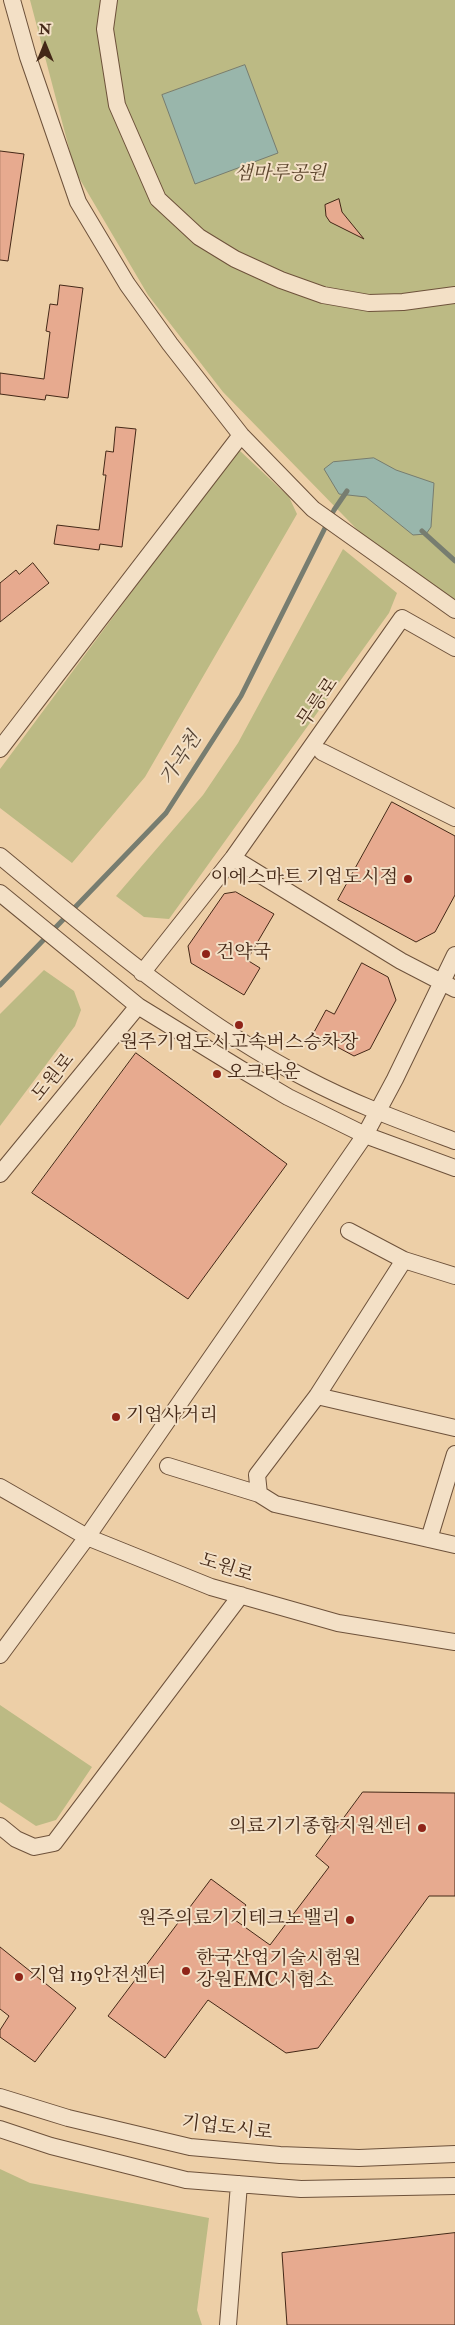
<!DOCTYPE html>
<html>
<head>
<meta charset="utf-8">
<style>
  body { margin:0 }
  #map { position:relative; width:455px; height:2325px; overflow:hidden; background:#edcfa7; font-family:"IM FELL Double Pica",serif }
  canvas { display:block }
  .north { position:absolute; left:20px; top:20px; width:50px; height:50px; -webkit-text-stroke:4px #f3e0c6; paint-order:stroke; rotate:0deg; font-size:14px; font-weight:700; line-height:20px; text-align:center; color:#442817 }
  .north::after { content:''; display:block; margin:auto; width:18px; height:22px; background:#442817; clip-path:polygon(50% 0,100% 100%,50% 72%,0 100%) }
</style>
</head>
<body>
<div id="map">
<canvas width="455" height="2325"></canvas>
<div class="north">N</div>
</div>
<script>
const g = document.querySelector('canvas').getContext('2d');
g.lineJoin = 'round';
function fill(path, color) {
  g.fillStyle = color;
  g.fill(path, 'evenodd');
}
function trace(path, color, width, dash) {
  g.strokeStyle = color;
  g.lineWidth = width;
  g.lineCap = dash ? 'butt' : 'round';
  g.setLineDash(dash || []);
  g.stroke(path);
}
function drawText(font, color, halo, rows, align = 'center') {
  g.font = font + ' "IM FELL Double Pica","Noto Serif KR",serif';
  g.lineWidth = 4;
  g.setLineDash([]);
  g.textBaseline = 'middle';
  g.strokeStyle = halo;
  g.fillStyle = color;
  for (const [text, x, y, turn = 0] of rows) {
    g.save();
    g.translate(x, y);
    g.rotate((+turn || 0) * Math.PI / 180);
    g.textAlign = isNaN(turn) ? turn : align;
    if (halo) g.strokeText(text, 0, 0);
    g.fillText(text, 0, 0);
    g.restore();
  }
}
const green = new Path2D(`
  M30 0H455V600L382 555 223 392 148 295 75 171Z
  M238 449 289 497 297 514 145 777 72 863 0 808V769Z
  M343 549 397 593 389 613 169 919 144 917 116 896 203 795 238 743Z
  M44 970 74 991 81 1010 75 1026 0 1126V1014Z
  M0 1705 92 1767 56 1820 36 1826 0 1802Z
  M0 2169 30 2183 209 2218 197 2310 202 2325H0Z`);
const water = new Path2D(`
  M245 65 278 153 195 184 162 95Z
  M374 458 396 470 434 483 431 527 426 534 413 535 366 497 339 494 324 469 333 462Z`);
const stream = new Path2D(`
  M422 531 455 561
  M0 985 166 813 241 696 334 510 347 491`);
const building = new Path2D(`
  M0 151 24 154 8 261 0 260Z
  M339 199 342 212 364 239 330 222 326 216 325 205Z
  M60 285 83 288 68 398 46 395 45 400 0 394V373L44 379 50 332 46 331 50 304 57 305Z
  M116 427 136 429 122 547 100 544 99 550 54 544 57 525 99 530 106 475H103L106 451 113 452Z
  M33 563 49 583 0 622V583L16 570 19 574Z
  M392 802 455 836V895L435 932 416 942 338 900Z
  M236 892 274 914 247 960 260 968 244 995 191 963 188 946 224 894Z
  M362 963 388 977 396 1000 370 1049 354 1056 313 1034 326 1010 334 1014Z
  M136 1053 287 1164 188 1299 32 1193Z
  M363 1792 455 1793V1896H429L318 2048 286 2053 208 2000 165 2058 108 2016 211 1879 246 1905 235 1920 270 1945 329 1867 316 1856Z
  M0 1947 76 2008 35 2062 0 2037V2030L9 2016 0 2009Z
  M455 2233V2325H287L282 2253Z`);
const minor = new Path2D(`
  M12 0 28 57 78 202 127 284 170 344 241 435 313 509 455 610
  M109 0 105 29 117 105 158 199 199 237 235 259 281 280 323 295 369 303 403 302 455 295
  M0 749 241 435
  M322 752 455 818
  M0 856C97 936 193 1020 305 1078 354 1104 404 1122 455 1141
  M233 858 401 961 455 989
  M0 893 138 1006 239 1068 288 1097 365 1135 455 1168
  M142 973 233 858 402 618 455 648
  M0 1174 138 1006
  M349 1231 404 1260 455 1276
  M404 1260 317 1396 257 1475 259 1494 275 1504 455 1545
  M317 1396 455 1428
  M168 1466 259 1494
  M0 1487 87 1537 211 1587 338 1623 455 1642
  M429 1539 455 1454
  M0 1655 87 1537 365 1135 395 1079 455 955
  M0 1826 16 1839 34 1847 54 1843 241 1595
  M0 2097 68 2118 190 2147 280 2155 359 2158 455 2154
  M0 2129 51 2146 186 2180 301 2189 455 2186
  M228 2325 239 2184`);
const markers = [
  [408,879,5,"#8f2418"],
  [206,954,5,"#8f2418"],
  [239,1025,5,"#8f2418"],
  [217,1074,5,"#8f2418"],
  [116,1417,5,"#8f2418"],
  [422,1828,5,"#8f2418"],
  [350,1920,5,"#8f2418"],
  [186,1971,5,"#8f2418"],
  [19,1977,5,"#8f2418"]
];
const parkNames = [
  ["샘마루공원",280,175]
];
const streetNames = [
  ["무릉로",319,703,-55],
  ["도원로",54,1078,-51],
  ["도원로",226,1569,18],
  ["기업도시로",227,2129,7]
];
const poiNames = [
  ["이에스마트 기업도시점",398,879,"right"],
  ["건약국",216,954],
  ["원주기업도시고속버스승차장",239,1044,"center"],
  ["오크타운",227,1074],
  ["기업사거리",126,1417],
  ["의료기기종합지원센터",412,1828,"right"],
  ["원주의료기기테크노밸리",340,1920,"right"],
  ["한국산업기술시험원",196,1960],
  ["강원EMC시험소",196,1982],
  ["기업 119안전센터",29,1977]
];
const waterNames = [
  ["가곡천",182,759,-57]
];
fill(green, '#bcba84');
fill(water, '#99b6ab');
trace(water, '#777d70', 1);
trace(stream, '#777d70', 5);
fill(building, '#e7aa8f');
trace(building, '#442817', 1);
trace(minor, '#6e523b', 18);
trace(minor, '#f3e0c6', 16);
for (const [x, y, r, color] of markers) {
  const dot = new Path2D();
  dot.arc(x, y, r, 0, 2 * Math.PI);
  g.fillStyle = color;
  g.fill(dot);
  trace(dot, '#f3e0c6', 2);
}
drawText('italic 19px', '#5c452d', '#f3e0c6', parkNames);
drawText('19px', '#442817', '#f3e0c6', streetNames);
drawText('19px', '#442817', '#f3e0c6', poiNames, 'left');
drawText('italic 20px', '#554435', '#f3e0c6', waterNames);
</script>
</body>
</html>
